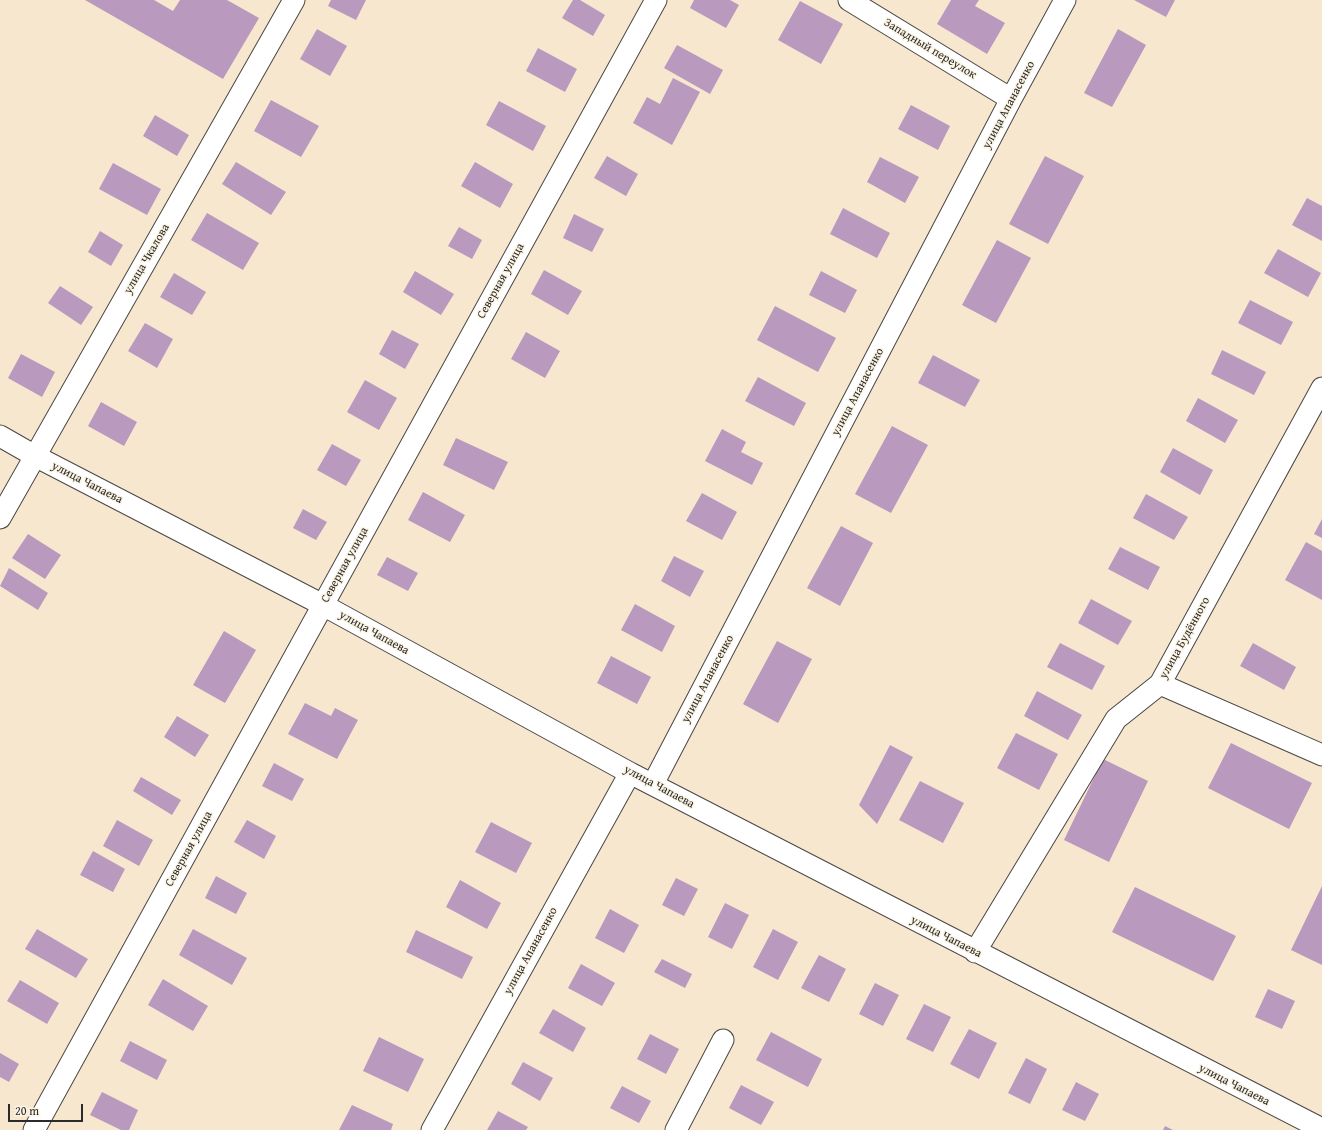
<!DOCTYPE html>
<html>
<head>
<meta charset="utf-8">
<style>
  body { margin:0 }
  #map { position:relative; width:1322px; height:1130px; overflow:hidden; background:#f7e7cf; font-family:"Gentium Book Plus",serif }
  canvas { display:block }
  .scale { position:absolute; left:8px; top:1104px; width:75px; height:18px; box-sizing:border-box; border:2px solid #2b2b2b; border-top:0; padding-left:5px; font-size:12px; line-height:14px; white-space:nowrap; color:#2b2b2b; -webkit-text-stroke:3px #fcf5e5; paint-order:stroke }
</style>
</head>
<body>
<div id="map">
<canvas width="1322" height="1130"></canvas>
<div class="scale">20 m</div>
</div>
<script>
const g = document.querySelector('canvas').getContext('2d');
g.lineJoin = 'round';
function fill(path, color) {
  g.fillStyle = color;
  g.fill(path, 'evenodd');
}
function trace(path, color, width, dash) {
  g.strokeStyle = color;
  g.lineWidth = width;
  g.lineCap = dash ? 'butt' : 'round';
  g.setLineDash(dash || []);
  g.stroke(path);
}
function drawText(font, color, halo, rows, align = 'center') {
  g.font = font + ' "Gentium Book Plus",serif';
  g.lineWidth = 3;
  g.setLineDash([]);
  g.textBaseline = 'middle';
  g.strokeStyle = halo;
  g.fillStyle = color;
  for (const [text, x, y, turn = 0] of rows) {
    g.save();
    g.translate(x, y);
    g.rotate((+turn || 0) * Math.PI / 180);
    g.textAlign = isNaN(turn) ? turn : align;
    if (halo) g.strokeText(text, 0, 0);
    g.fillText(text, 0, 0);
    g.restore();
  }
}
const building = new Path2D(`
  M85 0H154L173 11 180 0H227L259 18 223 79Z
  M331 0H366L356 20 328 6Z
  M573 0H580L605 15 593 36 562 18Z
  M694 0H730L739 5 726 28 690 8Z
  M951 0H979L975 6 1005 23 987 54 937 24Z
  M1134 0H1175L1166 17Z
  M800 1 843 24 821 64 778 40Z
  M317 29 347 46 330 76 300 59Z
  M1118 29 1146 45 1112 107 1084 93Z
  M677 45 723 70 710 94 664 68Z
  M538 48 577 69 565 92 526 71Z
  M673 78 700 92 672 145 633 123 647 97 660 104Z
  M271 100 319 126 301 157 254 131Z
  M499 101 546 126 533 151 486 125Z
  M911 105 950 126 938 150 898 129Z
  M155 115 189 135 177 156 143 136Z
  M607 156 638 174 626 196 594 178Z
  M1045 156 1084 176 1048 244 1009 224Z
  M880 157 919 177 905 203 867 182Z
  M236 162 286 192 271 215 222 184Z
  M475 162 513 184 500 208 461 186Z
  M113 163 161 189 147 215 99 189Z
  M1307 198 1322 206V241L1292 225Z
  M843 208 890 233 877 258 830 234Z
  M207 213 259 243 243 270 191 240Z
  M574 214 604 229 592 252 563 238Z
  M459 227 482 240 472 259 448 246Z
  M100 231 123 245 111 266 88 252Z
  M997 240 1031 258 996 323 962 305Z
  M1278 249 1321 273 1308 297 1264 273Z
  M544 270 582 291 568 315 531 294Z
  M415 271 454 294 441 315 403 292Z
  M821 271 857 290 845 313 809 295Z
  M174 273 206 292 192 315 160 297Z
  M60 286 93 307 81 325 48 303Z
  M1250 300 1293 322 1281 345 1238 323Z
  M775 306 836 338 818 372 757 340Z
  M145 323 173 339 157 368 128 351Z
  M392 330 419 344 405 369 379 354Z
  M526 332 560 351 545 378 511 359Z
  M1222 350 1266 372 1254 395 1211 374Z
  M21 354 55 372 42 397 8 378Z
  M933 355 980 380 965 407 918 383Z
  M758 377 806 403 794 426 745 401Z
  M365 380 397 398 379 430 347 412Z
  M1198 398 1238 420 1225 443 1186 421Z
  M101 402 137 422 124 446 88 426Z
  M892 426 928 445 891 513 855 494Z
  M722 429 746 442 741 452 763 463 752 485 705 461Z
  M456 438 508 462 494 490 443 465Z
  M332 444 361 460 346 486 317 470Z
  M1173 448 1213 470 1200 495 1160 472Z
  M423 492 465 515 450 542 408 520Z
  M702 493 737 512 722 540 686 521Z
  M1146 494 1188 517 1174 540 1133 518Z
  M303 509 327 522 316 540 293 528Z
  M1322 519V538L1314 534Z
  M841 526 873 543 840 606 807 588Z
  M28 534 61 555 45 579 12 558Z
  M1306 542 1322 551V600L1285 580Z
  M1120 547 1160 567 1148 590 1108 569Z
  M674 556 704 571 690 597 661 581Z
  M387 557 418 573 408 591 377 575Z
  M9 568 48 593 38 610 0 586Z
  M1091 599 1132 621 1118 645 1078 623Z
  M635 604 675 626 662 652 621 630Z
  M224 631 256 650 225 703 193 685Z
  M777 641 812 659 778 723 743 704Z
  M1060 643 1105 666 1092 690 1047 667Z
  M1253 643 1296 667 1284 690 1240 666Z
  M611 656 651 677 637 704 597 683Z
  M1037 691 1082 715 1068 740 1024 716Z
  M305 703 331 716 335 708 358 720 337 759 288 734Z
  M177 716 209 735 195 757 164 737Z
  M1016 733 1058 754 1039 790 997 768Z
  M1231 743 1312 783 1289 829 1208 788Z
  M890 745 913 757 877 824 859 805Z
  M1103 759 1148 781 1109 862 1064 840Z
  M274 763 304 779 292 801 262 786Z
  M141 777 181 800 172 815 133 791Z
  M920 781 964 803 943 843 899 820Z
  M117 820 153 840 139 866 103 846Z
  M247 820 276 836 264 859 234 842Z
  M491 822 532 843 516 873 475 852Z
  M93 851 125 869 113 892 80 875Z
  M216 876 247 893 236 914 205 898Z
  M676 878 698 889 684 916 662 905Z
  M460 880 501 903 487 929 446 907Z
  M1322 886V965L1291 950Z
  M1135 887 1236 936 1213 981 1112 932Z
  M725 903 749 915 732 949 708 937Z
  M610 909 639 925 624 953 595 938Z
  M37 929 88 959 76 978 25 949Z
  M193 929 247 958 232 985 179 955Z
  M773 929 798 942 778 980 753 967Z
  M416 930 473 957 462 979 406 952Z
  M819 955 846 969 829 1002 801 988Z
  M662 959 692 974 685 988 654 972Z
  M581 964 615 983 602 1006 568 988Z
  M163 979 208 1006 193 1031 148 1005Z
  M20 980 59 1003 47 1024 7 1001Z
  M875 983 899 995 883 1026 859 1014Z
  M1268 989 1295 1001 1282 1029 1255 1017Z
  M924 1004 951 1017 933 1052 906 1039Z
  M553 1009 586 1028 573 1052 539 1033Z
  M969 1029 997 1043 979 1079 950 1064Z
  M771 1032 822 1059 808 1087 756 1060Z
  M650 1034 679 1049 666 1074 637 1059Z
  M379 1037 424 1059 408 1092 363 1071Z
  M130 1041 167 1060 157 1080 120 1061Z
  M0 1053 19 1064 9 1082 0 1077Z
  M1026 1058 1047 1069 1030 1104 1008 1093Z
  M523 1062 553 1078 540 1101 511 1084Z
  M1076 1082 1099 1094 1085 1121 1062 1110Z
  M741 1085 774 1102 761 1125 729 1108Z
  M622 1086 651 1101 639 1123 610 1108Z
  M102 1092 138 1110 129 1130H121L90 1115Z
  M352 1105 393 1124 391 1130H339Z
  M498 1111 528 1127 526 1130H487Z
  M1165 1126 1173 1130H1163Z`);
const street = new Path2D(`
  M849 0 1011 99
  M0 436 35 456 323 605 630 773 1322 1129
  M0 518 294 0
  M1160 684 1322 755
  M653 784 1011 99 1065 0
  M975 952 1116 719 1160 684 1322 388
  M34 1130 656 0
  M432 1130 630 773
  M676 1130 723 1040`);
const streetNames = [
  ["Западный переулок",930,49,31],
  ["улица Апанасенко",1009,105,-62],
  ["улица Чкалова",147,259,-60],
  ["Северная улица",501,281,-61],
  ["улица Апанасенко",858,392,-62],
  ["улица Чапаева",87,483,27],
  ["Северная улица",345,565,-61],
  ["улица Чапаева",374,633,29],
  ["улица Будённого",1185,638,-61],
  ["улица Апанасенко",708,679,-62],
  ["улица Чапаева",659,787,28],
  ["Северная улица",189,849,-61],
  ["улица Чапаева",946,937,27],
  ["улица Апанасенко",531,951,-61],
  ["улица Чапаева",1234,1085,27]
];
fill(building, '#b999bd');
trace(street, '#4a4744', 23);
trace(street, '#fff', 21);
drawText('12px', '#2b2b2b', '#fcf5e5', streetNames);
</script>
</body>
</html>
